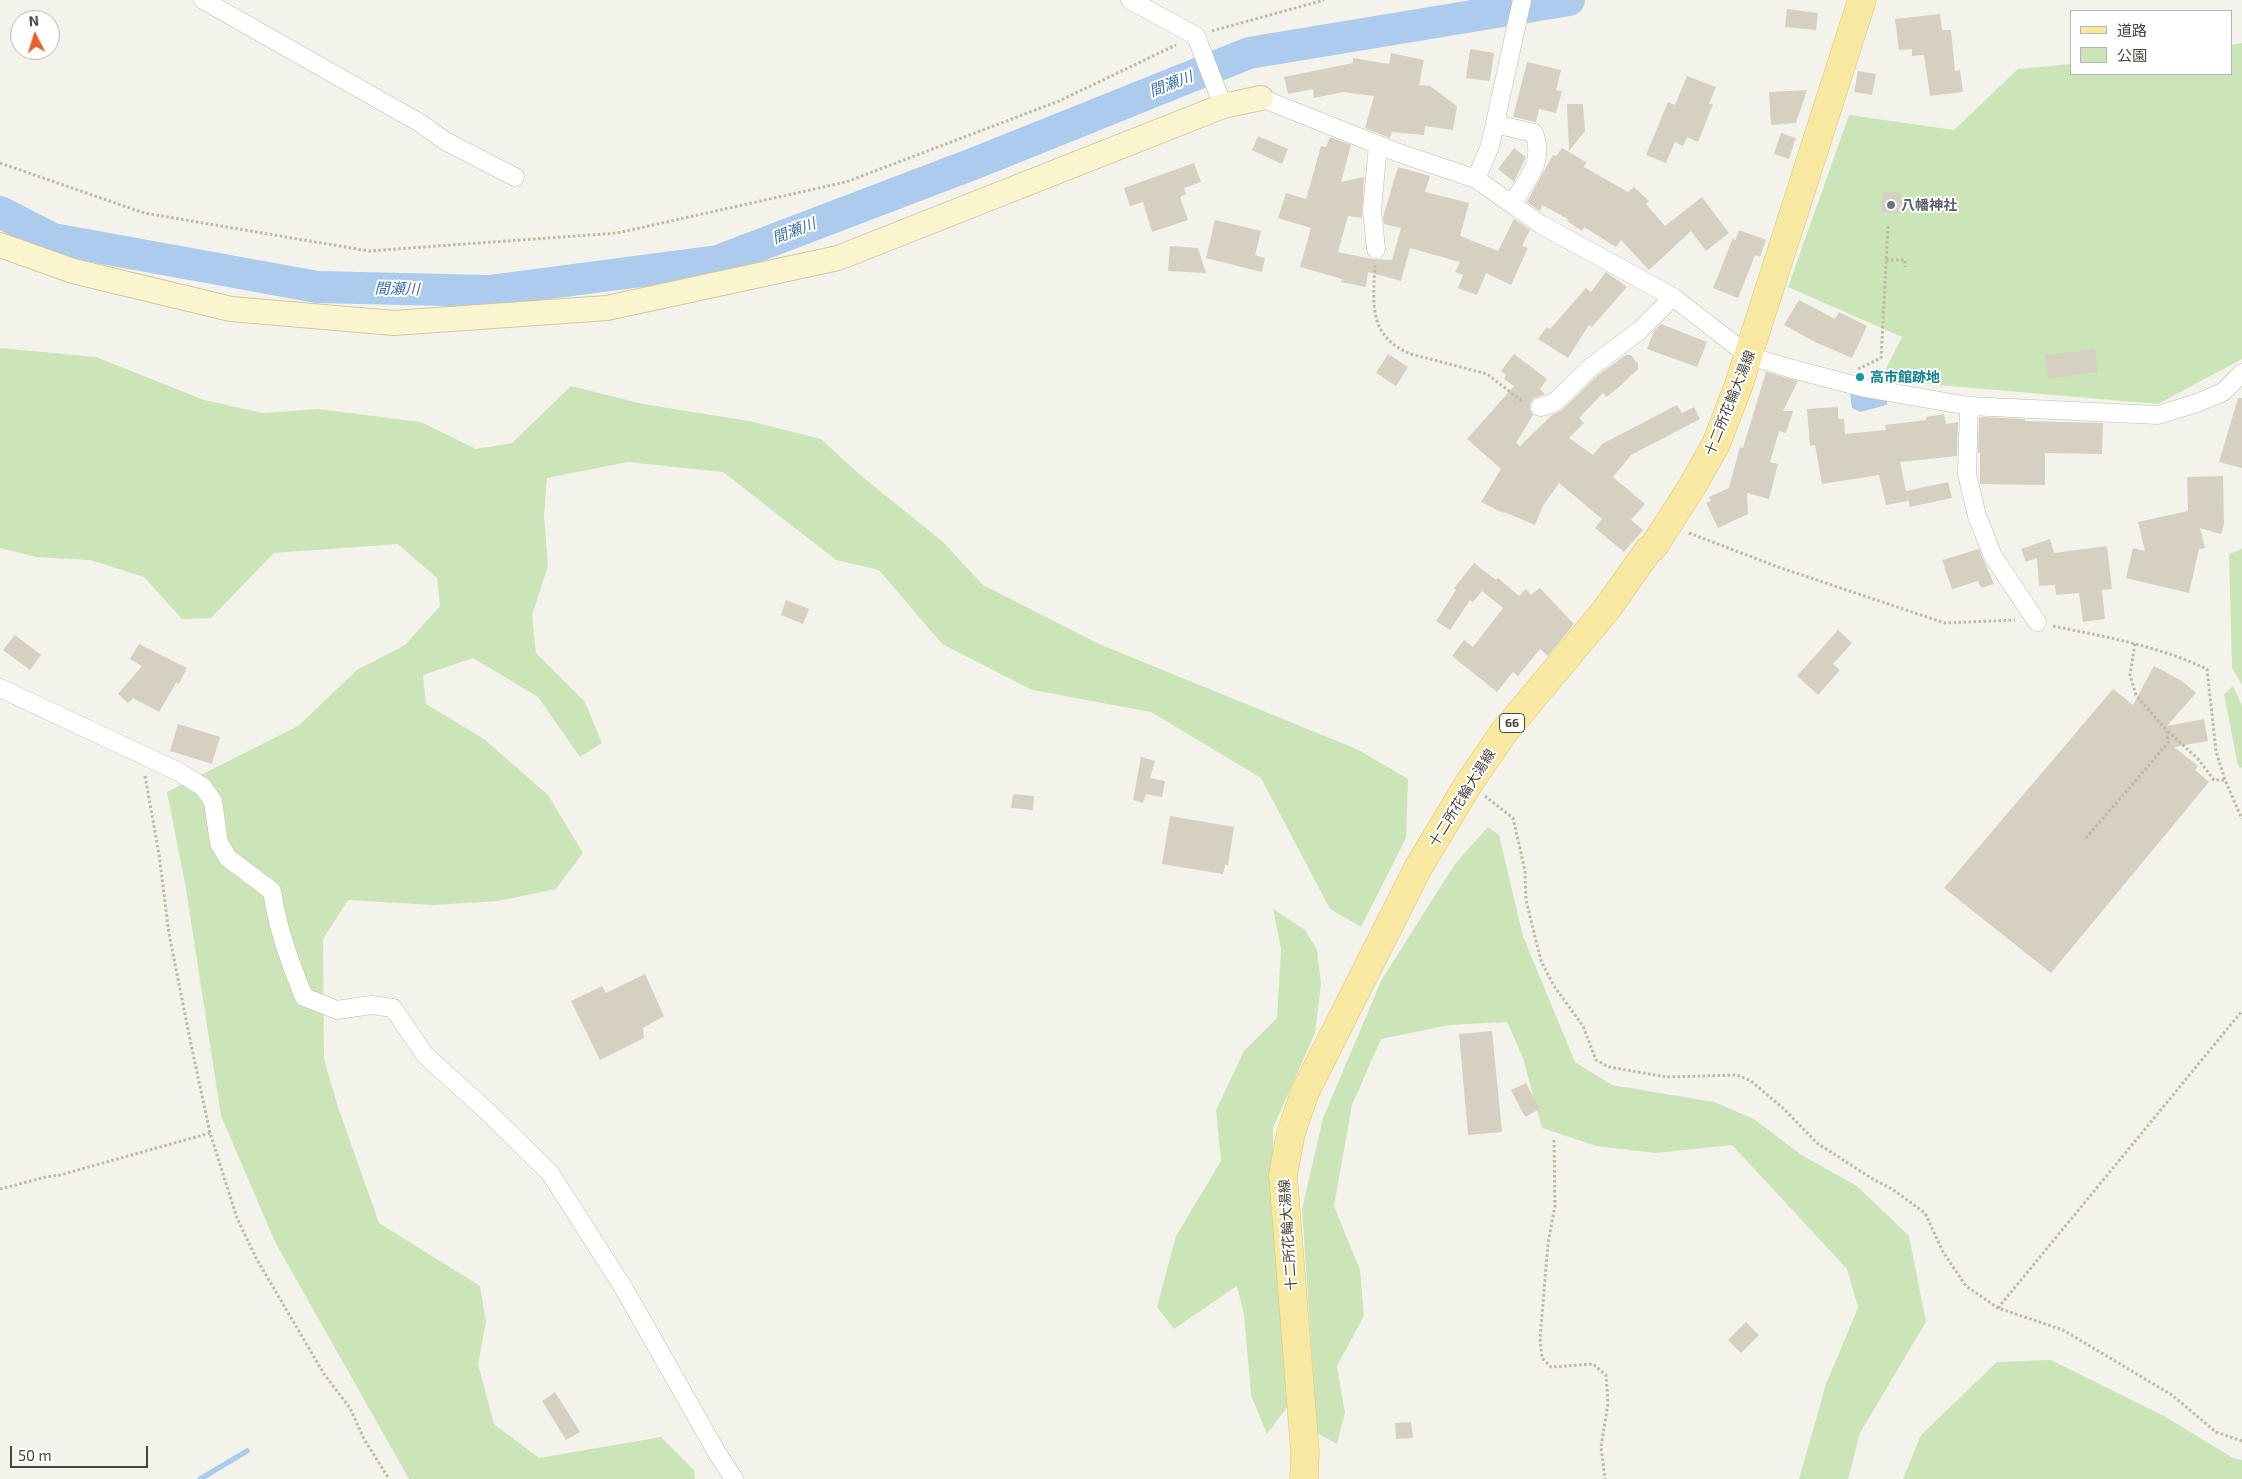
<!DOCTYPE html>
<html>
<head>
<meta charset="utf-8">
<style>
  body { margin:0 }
  #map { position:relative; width:2242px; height:1479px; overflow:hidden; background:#f4f3eb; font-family:"Exo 2","Noto Sans JP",sans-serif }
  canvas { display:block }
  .legend { position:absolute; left:2070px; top:10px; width:162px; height:65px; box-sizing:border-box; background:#fff; border:1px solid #b6b4b0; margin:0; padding:6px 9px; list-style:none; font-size:15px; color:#484439 }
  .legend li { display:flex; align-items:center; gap:10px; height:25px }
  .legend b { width:25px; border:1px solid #b6b4b0 }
  .north { position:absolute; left:10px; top:10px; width:50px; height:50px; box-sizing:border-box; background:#fff; border:1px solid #b6b4b0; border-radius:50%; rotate:355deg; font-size:14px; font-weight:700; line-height:20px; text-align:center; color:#484439 }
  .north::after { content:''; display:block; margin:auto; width:18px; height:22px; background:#ea5e2d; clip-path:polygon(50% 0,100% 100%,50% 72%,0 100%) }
  .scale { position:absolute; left:10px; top:1446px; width:138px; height:22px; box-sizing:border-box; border:2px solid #484439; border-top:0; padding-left:6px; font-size:15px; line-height:18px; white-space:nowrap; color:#484439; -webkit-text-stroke:4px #fff; paint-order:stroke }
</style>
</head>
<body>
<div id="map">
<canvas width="2242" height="1479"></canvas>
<ul class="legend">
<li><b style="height:6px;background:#f7e8a2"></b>道路</li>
<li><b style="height:14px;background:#cce5b8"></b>公園</li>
</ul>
<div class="north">N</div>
<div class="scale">50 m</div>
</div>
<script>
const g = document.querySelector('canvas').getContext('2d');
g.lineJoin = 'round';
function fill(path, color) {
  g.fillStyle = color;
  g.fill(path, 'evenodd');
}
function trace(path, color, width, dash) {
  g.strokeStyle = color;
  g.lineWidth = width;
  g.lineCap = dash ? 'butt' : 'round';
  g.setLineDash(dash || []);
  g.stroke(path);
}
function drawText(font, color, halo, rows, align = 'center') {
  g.font = font + ' "Exo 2","Noto Sans JP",sans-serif';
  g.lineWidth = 4;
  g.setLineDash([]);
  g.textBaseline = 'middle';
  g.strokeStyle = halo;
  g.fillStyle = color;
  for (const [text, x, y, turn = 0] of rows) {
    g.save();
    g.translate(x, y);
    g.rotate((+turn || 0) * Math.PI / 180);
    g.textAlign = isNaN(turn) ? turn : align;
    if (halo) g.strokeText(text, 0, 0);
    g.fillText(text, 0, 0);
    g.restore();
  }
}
const green = new Path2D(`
  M2242 43V359L2158 404 1880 380 1902 337 1788 287 1849 115 1954 130 2018 69 2071 64V74H2231V45Z
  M0 348 96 357 204 400 263 413 318 409 421 422 476 449 512 443 571 386 643 404 749 421 821 439 859 474 943 542 983 585 1099 644 1359 750 1408 779 1406 838 1361 927 1330 909 1261 778 1151 712 1032 690 942 644 879 570 836 560 723 472 628 462 547 478 544 515 548 566 532 615 536 653 585 702 602 743 580 757 538 697 473 658 423 675 426 704 484 739 548 795 583 853 556 889 498 901 434 905 348 900 323 939 324 1059 338 1107 379 1223 480 1286 486 1322 478 1364 494 1424 539 1458 661 1437 694 1470 695 1479H409L275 1242 221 1116 186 889 167 792 298 726 357 670 405 645 440 606 437 578 398 544 274 553 211 618 182 619 144 577 90 560 36 557 0 548Z
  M2242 549V685L2232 668 2229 554Z
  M2233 686 2242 705V768L2238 766 2224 694Z
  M1488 827 1499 835 1523 936 1575 1062 1612 1085 1714 1102 1754 1119 1800 1154 1857 1186 1909 1236 1926 1322 1860 1433 1848 1479H1799L1826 1384 1858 1308 1847 1269 1732 1145 1656 1153 1596 1146 1542 1128 1523 1058 1507 1022 1449 1025 1381 1039 1352 1105 1334 1206 1360 1270 1364 1316 1337 1366 1345 1413 1337 1444 1317 1433 1302 1209 1323 1118 1382 979 1455 864Z
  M1273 909 1305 930 1317 950 1321 984 1315 1033 1273 1128V1210L1292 1401 1267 1434 1251 1395 1244 1315 1237 1286 1174 1329 1157 1307 1176 1236 1221 1161 1216 1110 1244 1051 1277 1018 1281 949Z
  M2051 1360 2164 1416 2233 1458 2242 1460V1479H1903L1921 1435 1997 1362Z`);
const water = new Path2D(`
  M1850 394 1887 401V405L1860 412 1852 408Z`);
const stream = new Path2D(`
  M200 1479 247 1451`);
const river = new Path2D(`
  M0 212 53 239 317 287 489 291 718 261 978 162 1249 53 1569 0`);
const building = new Path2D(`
  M1787 9 1818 13 1816 30 1785 27Z
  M1940 14 1942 30H1951L1955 71 1960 70 1963 92 1930 96 1924 55 1912 56V49L1899 50 1895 19Z
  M1470 49 1494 53 1490 81 1466 78Z
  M1391 53 1424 60 1419 85 1430 86 1457 106 1453 130 1425 126 1424 135 1392 132 1390 138 1365 128 1374 96 1343 92 1314 98 1313 89 1288 94 1284 77 1353 63V58L1389 64Z
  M1527 62 1561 70 1556 90 1562 91 1556 113 1539 109 1536 122 1513 117Z
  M1858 71 1876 74 1872 95 1854 92Z
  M1687 76 1716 87 1709 104H1713L1698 142 1687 137 1683 146 1675 142 1666 163 1646 155 1668 102 1675 105Z
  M1807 90 1796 123 1771 125 1769 92Z
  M1567 104H1583L1585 131 1569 151Z
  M1781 133 1796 138 1789 159 1774 154Z
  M1258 136 1288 149 1282 164 1252 150Z
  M1330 137 1351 145 1341 182 1364 177 1362 218 1348 216 1338 252 1372 259 1392 260 1401 228 1384 224 1383 217 1398 167 1430 176 1425 192 1469 203 1460 236 1498 251 1514 219 1530 230 1522 246 1528 248 1511 285 1486 273 1477 295 1458 288 1463 275 1455 272 1460 262 1410 248 1401 281 1368 272 1366 287 1341 282 1342 279 1300 267 1311 228 1278 218 1286 193 1306 199 1321 146 1326 147Z
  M1514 148 1526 157 1514 182 1498 169Z
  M1562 148 1586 162 1584 167 1628 192 1634 187 1649 201 1646 204 1665 226 1702 197 1729 233 1706 251 1691 231 1649 270 1621 240 1616 247 1584 227 1582 231 1567 221 1568 219 1542 205 1540 211 1527 202 1553 155 1556 156Z
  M1194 163 1201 182 1184 188 1186 194 1180 197 1188 220 1152 232 1143 202 1130 206 1124 188Z
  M1883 191 1901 193 1900 200H1905L1904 214 1881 211Z
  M1215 220 1261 231 1255 255 1265 258 1262 272 1206 258Z
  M1739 230 1766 240 1760 257 1755 255 1738 298 1713 288 1733 238 1735 241Z
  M1170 246 1198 248 1206 273 1168 271Z
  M1606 272 1627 287 1592 327 1589 325 1568 358 1538 339 1547 327 1550 329 1586 288 1591 292Z
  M1799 300 1835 319 1839 312 1867 326 1852 358 1815 342 1784 325Z
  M1661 324 1707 342 1697 367 1647 349 1654 331Z
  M2095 349 2098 372 2048 379 2045 355Z
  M1388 354 1408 367 1396 386 1376 373Z
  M1514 354 1547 379 1540 389 1545 394 1533 399 1530 404V410L1533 415 1516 443 1520 446 1552 415 1561 411 1598 375 1626 355H1631L1638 364V369L1619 387 1606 397 1603 393 1579 418 1584 423 1569 438 1593 455 1602 444 1677 405 1682 413 1694 407 1700 419 1631 455 1613 477 1645 504 1631 520 1643 530 1624 552 1595 528 1602 519 1559 483 1543 506 1535 525 1504 512 1503 513 1481 502 1501 469 1467 439 1514 386 1504 379 1506 375 1501 371Z
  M1766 372 1798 381 1783 411H1793L1786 433 1779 431 1770 462 1778 464 1769 499 1747 493 1748 514 1718 528 1706 503 1711 501 1709 497 1729 488 1740 447 1743 448Z
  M2238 398H2242V468L2219 462Z
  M1838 407V419H1844L1845 434 1886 430 1885 425 1926 420V417L1944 414 1946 424 1958 422 1957 456 1900 462 1908 501 1886 505 1879 475 1822 484 1815 445 1810 446 1807 409Z
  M1983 417 2025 419V421L2103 423 2102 454 2045 453V485L1980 484V452L1978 453 1979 418Z
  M2223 476 2224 524 2221 534 2200 528 2205 548 2199 549 2189 593 2126 578 2133 548 2145 551 2138 522 2188 511 2187 477Z
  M1948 482 1952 498 1910 507 1906 491Z
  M2050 539 2054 553 2107 546 2112 589 2102 590 2105 619 2083 622 2079 593 2056 595 2055 585 2039 586 2037 558 2026 562 2021 549Z
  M1979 549 1994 584 1981 588 1978 581 1952 589 1942 560Z
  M1474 563 1496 580 1498 578 1519 596 1526 589 1531 595 1540 588 1574 624 1548 656 1540 649 1518 676 1513 672 1497 692 1452 656 1464 640 1473 647 1503 608 1482 591 1473 602 1470 600 1450 630 1436 621 1456 590 1454 588Z
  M786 600 809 609 803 624 781 615Z
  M1838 630 1852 643 1833 664 1840 670 1818 695 1797 676Z
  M15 635 41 655 30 670 3 650Z
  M139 644 187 668 179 684 176 683 159 712 133 698 128 703 118 694 142 666 130 659Z
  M2154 666 2182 681 2196 693 2167 726 2204 719 2208 741 2174 747 2198 766 2195 770 2209 782 2051 973 1944 888 2113 689 2133 705Z
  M178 724 220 737 212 764 170 751Z
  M1141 757 1155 761 1150 778 1165 781 1162 797 1146 794 1143 803 1133 800Z
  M1013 794 1034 796 1033 810 1011 808Z
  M1170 816 1234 827 1228 865H1225L1223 874 1162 864Z
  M645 974 664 1016 643 1028 644 1038 600 1060 571 1001 602 986 606 993Z
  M1492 1031 1502 1132 1468 1135 1459 1034Z
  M1526 1083 1540 1109 1525 1117 1511 1090Z
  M1746 1322 1759 1335 1741 1353 1728 1340Z
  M555 1392 580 1432 566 1440 542 1401Z
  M1411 1422 1413 1438 1396 1439 1395 1423Z`);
const path = new Path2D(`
  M1212 31 1324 0
  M0 163 144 213 369 251 617 233 846 182 1059 101 1176 45
  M1886 260H1905V267
  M1375 265C1373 303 1368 337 1411 354L1487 374 1523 402
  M1858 369 1881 358 1888 226
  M1689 533 1778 567 1945 623 2015 620
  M2053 626C2106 637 2158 646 2207 669L2216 751 2225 780 2242 819
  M2168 731 2198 759 2214 780H2225
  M145 776 159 854 169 934 193 1054 210 1133 237 1218 256 1258 324 1374 350 1408 364 1439 389 1479
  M1485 796 1513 818 1525 871 1526 900 1541 961 1554 986 1583 1026 1596 1060 1609 1067 1667 1077 1737 1075 1751 1081 1784 1109 1817 1143 1871 1178 1892 1189 1925 1213 1943 1252 1966 1286 1998 1308 2063 1330 2172 1395 2216 1432 2242 1441
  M2086 838 2168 743 2167 731 2136 695 2130 675 2135 643
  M1554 1140 1555 1206 1548 1243 1540 1339 1542 1358 1551 1367 1593 1364 1606 1375 1608 1403 1601 1447 1605 1479
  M0 1189 46 1177 60 1175 210 1133
  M1998 1308 2242 1011`);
const street = new Path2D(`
  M203 0 420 123 445 141 515 177
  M1130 0 1196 36 1223 106
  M1261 98 1399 153 1476 179 1540 224 1673 297 1749 356 1789 368 1865 388 1969 406 2158 415 2197 403 2223 392 2242 373
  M1495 124 1534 133C1545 163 1527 179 1512 204
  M1476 179 1490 146 1522 0
  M1376 249 1372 210 1378 145
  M1969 406 1967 474 1977 516 1993 556 2037 622
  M1540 407 1554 403 1591 367 1640 330 1673 297
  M0 688 179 772 203 787 213 801 219 843 228 858 272 891C278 930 289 960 304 997L337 1010 371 1005 393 1008 425 1055 490 1114 550 1173 623 1287 716 1451 734 1479`);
const secondary = new Path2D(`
  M0 245 73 271 231 309 394 323 607 308 838 258 1223 106 1261 98`);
const primary = new Path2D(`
  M1304 1479 1305 1452 1283 1175 1291 1133 1305 1092 1418 868 1469 783 1504 732 1606 610 1648 551 1654 546 1693 485 1716 444 1738 387 1862 0`);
const markers = [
  [1891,205,5,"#6b7280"],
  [1860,377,5,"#0f9aa8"]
];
const shields = [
  [1512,723,25]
];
const shieldNames = [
  ["66",1512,723]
];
const worshipNames = [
  ["八幡神社",1901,205]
];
const cultureNames = [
  ["高市館跡地",1870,377]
];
const streetNames = [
  ["十二所花輪大湯線",1730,403,-68],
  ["十二所花輪大湯線",1462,798,-58],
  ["十二所花輪大湯線",1288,1235,-94]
];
const waterNames = [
  ["間瀬川",1171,84,-21],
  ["間瀬川",794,231,-21],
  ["間瀬川",397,289,1]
];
fill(green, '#cce5b8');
fill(water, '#adcbec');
trace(stream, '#adcbec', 5.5);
trace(river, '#adcbec', 32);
fill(building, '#d5d0c1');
trace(street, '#bfbbae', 19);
trace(secondary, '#d0c89e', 26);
trace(primary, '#dcc872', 29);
trace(path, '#c0b8a1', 3, [2.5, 2.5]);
trace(street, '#fff', 18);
trace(secondary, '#fbf5cf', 24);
trace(primary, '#f7e8a2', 28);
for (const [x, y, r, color] of markers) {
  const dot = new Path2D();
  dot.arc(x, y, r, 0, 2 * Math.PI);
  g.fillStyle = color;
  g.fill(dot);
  trace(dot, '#fff', 2);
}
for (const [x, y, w] of shields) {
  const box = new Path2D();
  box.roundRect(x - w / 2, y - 9.5, w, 19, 4);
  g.fillStyle = '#fff';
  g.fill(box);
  trace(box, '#484439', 1);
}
drawText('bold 12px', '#484439', null, shieldNames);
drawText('bold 14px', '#5b616d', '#fff', worshipNames, 'left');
drawText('bold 14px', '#0d838f', '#fff', cultureNames, 'left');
drawText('14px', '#484439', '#fff', streetNames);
drawText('italic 15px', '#3a70ad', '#fff', waterNames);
</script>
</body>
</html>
